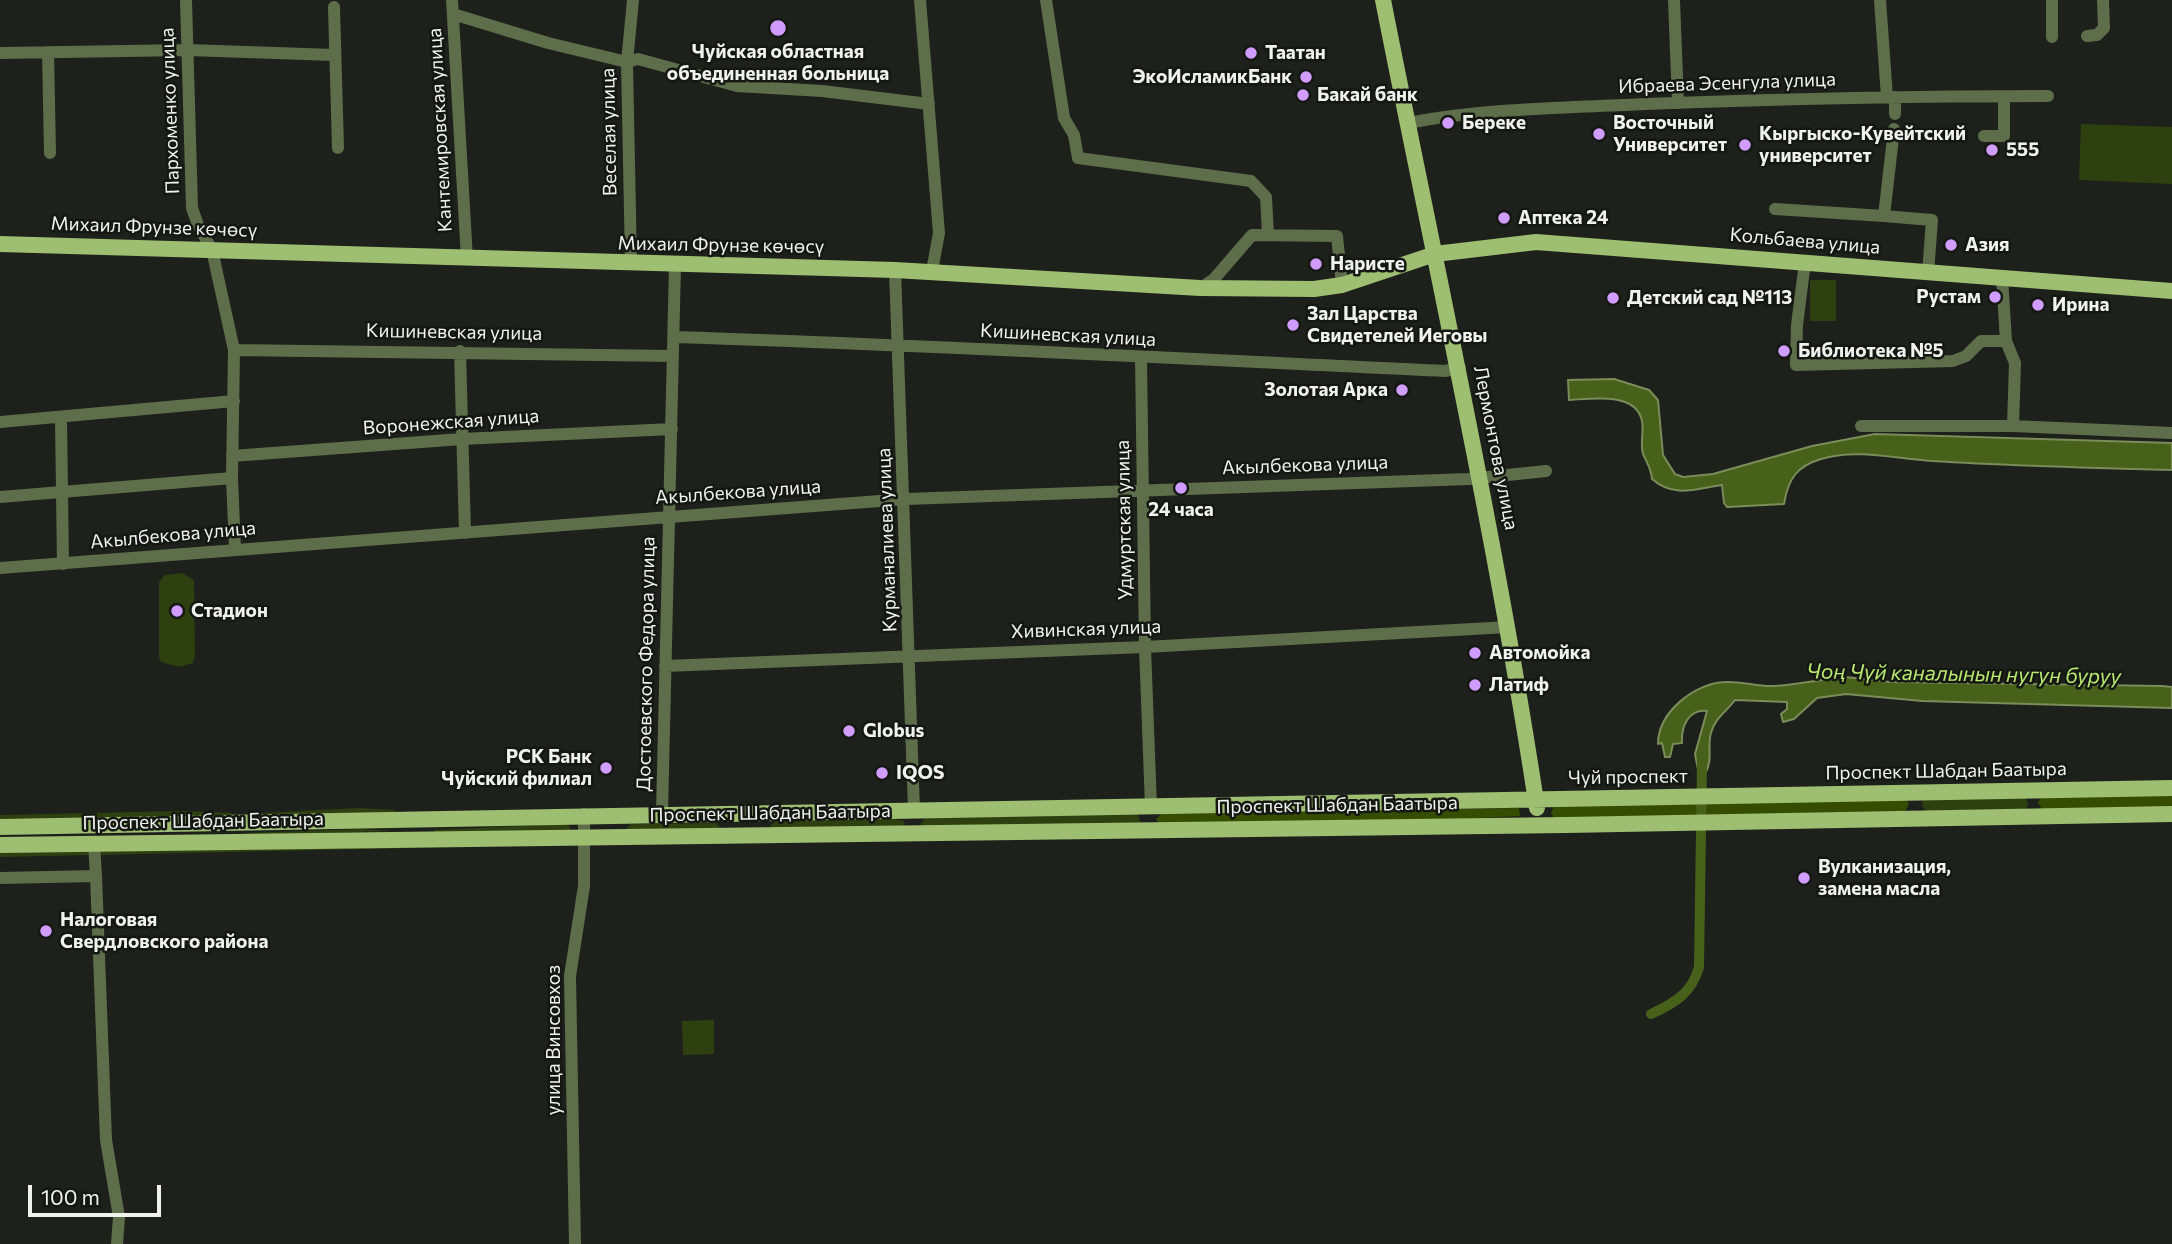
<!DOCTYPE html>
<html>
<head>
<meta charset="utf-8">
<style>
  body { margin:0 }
  #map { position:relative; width:2172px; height:1244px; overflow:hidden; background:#1e201b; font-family:Commissioner,sans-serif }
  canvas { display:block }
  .scale { position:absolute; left:28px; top:1185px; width:133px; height:32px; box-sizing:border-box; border:4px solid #f0f2ee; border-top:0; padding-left:9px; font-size:21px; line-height:24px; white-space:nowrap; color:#f0f2ee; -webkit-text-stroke:5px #141712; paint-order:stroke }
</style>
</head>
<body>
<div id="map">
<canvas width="2172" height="1244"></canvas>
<div class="scale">100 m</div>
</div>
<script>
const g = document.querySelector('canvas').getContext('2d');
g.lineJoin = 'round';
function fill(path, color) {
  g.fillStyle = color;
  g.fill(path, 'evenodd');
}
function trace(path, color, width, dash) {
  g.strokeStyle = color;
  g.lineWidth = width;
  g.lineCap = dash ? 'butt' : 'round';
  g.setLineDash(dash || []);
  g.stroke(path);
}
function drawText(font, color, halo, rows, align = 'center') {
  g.font = font + ' Commissioner,sans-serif';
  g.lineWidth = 5;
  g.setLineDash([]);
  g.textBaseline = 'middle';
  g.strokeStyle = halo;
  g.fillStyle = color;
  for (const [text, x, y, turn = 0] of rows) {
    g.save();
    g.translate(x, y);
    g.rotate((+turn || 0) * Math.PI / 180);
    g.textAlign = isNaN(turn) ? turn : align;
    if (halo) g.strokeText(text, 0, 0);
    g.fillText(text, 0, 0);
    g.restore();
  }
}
const green = new Path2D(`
  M2081 124 2172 127V184L2079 180Z
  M1836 280V321H1810V280Z
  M182 573 194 580 195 656 193 663 179 667 161 662 159 657V582L165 575Z
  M2026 797 2028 805 2025 809 1926 811 1922 806 1923 799Z
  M359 808 395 810 394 813 242 814Z
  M181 811 232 813 231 816 0 821V815Z
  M1137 813 1141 823 922 827 921 823 927 817Z
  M894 819 904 821 905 827 771 829V825L776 821Z
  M716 823 720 828 627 831V828L631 824Z
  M564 824 570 826V831L435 832 434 830Z
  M360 829 396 831 242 835 247 833Z
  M461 847 0 857V852Z
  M714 1020V1054L683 1055 682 1021Z`);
const forest = new Path2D(`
  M2172 793V808L2042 809 2038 803 2041 797Z
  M1905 798 1909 804 1905 811 1554 818 1551 813 1554 806Z
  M1519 808 1520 816 1438 820 1159 824 1156 819 1161 814Z`);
const water = new Path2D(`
  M1614 379 1649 390 1658 400 1663 455 1675 474 1683 477 1713 474 1812 446 1875 434 2172 443V470C2092 468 2012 466 1932 461 1896 459 1857 448 1821 459 1797 466 1788 479 1784 504L1727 507 1724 503 1722 485C1697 488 1675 499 1652 479 1651 468 1647 463 1643 454 1640 444 1644 431 1642 421 1636 391 1590 399 1569 400L1568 380Z
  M1845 677 1890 682 2162 686 2172 687V708L1922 701 1846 694 1817 698 1794 719 1783 722 1781 714 1787 709V702L1735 700C1727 711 1714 719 1711 733 1707 746 1713 759 1706 772L1699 775 1695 754 1707 711C1688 709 1681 727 1682 743L1673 744 1670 757H1665L1662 743 1658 744C1658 712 1695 683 1725 682 1742 681 1758 687 1774 686 1798 685 1821 679 1845 677Z`);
const canal = new Path2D(`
  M1651 1014C1675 1003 1692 993 1699 967L1702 761`);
const minor = new Path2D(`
  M186 0 192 208 198 225 212 250 234 350 232 478 235 549
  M452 0 467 259
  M920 0 939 233 932 271
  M1046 0 1064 118 1074 135 1078 158 1251 181 1266 197 1268 234
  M1674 0 1678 103
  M1880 0 1887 97
  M2052 0V37
  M334 7 338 148
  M453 14 548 43 627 62 638 59 737 86 822 91 929 104
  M2087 36 2097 35 2104 28 2103 0
  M48 52 50 153
  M0 53 188 50 334 55
  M1895 97V114
  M1408 123C1486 108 1565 108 1645 104 1779 99 1914 96 2048 96
  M1894 129 1884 216 1932 220 1928 273
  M1984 136H2004V97
  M1775 209 1884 216
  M1805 262 1797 325 1796 365 1953 361 1966 356 1981 341H2006
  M631 263 627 62 633 0
  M895 270 914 810
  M2002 278 2006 341 2015 363 2013 426
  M1201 288 1214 279 1252 235 1337 236 1342 285
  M674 337C931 345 1188 359 1445 371L1460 368
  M234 350 673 356
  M460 351 465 533
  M1141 359 1145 647 1151 807
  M61 418 63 564
  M0 422 234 401
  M1861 426H2013L2172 433
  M232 456 462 439 672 429
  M0 497 232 478
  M0 568 906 499 1469 479 1546 471
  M665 666 1145 647 1509 627
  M662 813 675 265
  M94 843 96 876
  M0 878 96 876 106 1140 119 1217 117 1244
  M575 1244 570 976 584 886V814`);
const major = new Path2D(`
  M1383 0C1436 269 1496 537 1537 808
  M0 244 895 270 1200 288 1314 289 1342 285 1435 254 1536 242 2172 291
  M0 827 2172 788
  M0 845 1566 825 2172 814`);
const markers = [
  [778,28,9,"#d09dff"],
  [1251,53,7,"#d09dff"],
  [1306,77,7,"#d09dff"],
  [1303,95,7,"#d09dff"],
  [1448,123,7,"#d09dff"],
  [1599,134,7,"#d09dff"],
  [1745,145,7,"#d09dff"],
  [1992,150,7,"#d09dff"],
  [1504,218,7,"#d09dff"],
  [1951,245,7,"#d09dff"],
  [1316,264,7,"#d09dff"],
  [1995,297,7,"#d09dff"],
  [1613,298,7,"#d09dff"],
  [2038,305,7,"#d09dff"],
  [1293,325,7,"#d09dff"],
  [1784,351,7,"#d09dff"],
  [1402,390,7,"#d09dff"],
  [1181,488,7,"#d09dff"],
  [177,611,7,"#d09dff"],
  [1475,653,7,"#d09dff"],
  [1475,685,7,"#d09dff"],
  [849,731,7,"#d09dff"],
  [606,768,7,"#d09dff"],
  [882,773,7,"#d09dff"],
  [1804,878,7,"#d09dff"],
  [46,931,7,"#d09dff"]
];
const poiNames = [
  ["Чуйская областная",778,52,"center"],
  ["объединенная больница",778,74,"center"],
  ["Таатан",1265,53],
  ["ЭкоИсламикБанк",1292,77,"right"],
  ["Бакай банк",1317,95],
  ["Береке",1462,123],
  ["Восточный",1613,123],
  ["Университет",1613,145],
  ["Кыргыско-Кувейтский",1759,134],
  ["университет",1759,156],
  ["555",2006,150],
  ["Аптека 24",1518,218],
  ["Азия",1965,245],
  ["Наристе",1330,264],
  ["Рустам",1981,297,"right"],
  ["Детский сад №113",1627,298],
  ["Ирина",2052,305],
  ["Зал Царства",1307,314],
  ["Свидетелей Иеговы",1307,336],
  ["Библиотека №5",1798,351],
  ["Золотая Арка",1388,390,"right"],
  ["24 часа",1181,510,"center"],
  ["Стадион",191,611],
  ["Автомойка",1489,653],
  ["Латиф",1489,685],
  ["Globus",863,731],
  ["РСК Банк",592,757,"right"],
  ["Чуйский филиал",592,779,"right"],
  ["IQOS",896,773],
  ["Вулканизация,",1818,867],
  ["замена масла",1818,889],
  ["Налоговая",60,920],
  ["Свердловского района",60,942]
];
const streetNames = [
  ["Ибраева Эсенгула улица",1727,83,-2],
  ["Пархоменко улица",170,111,-92],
  ["Кантемировская улица",440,130,-93],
  ["Веселая улица",609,132,-91],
  ["Михаил Фрунзе көчөсү",154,227,2],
  ["Кольбаева улица",1805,241,5],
  ["Михаил Фрунзе көчөсү",721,245,1],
  ["Кишиневская улица",454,332,1],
  ["Кишиневская улица",1068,335,3],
  ["Воронежская улица",451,422,-4],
  ["Лермонтова улица",1496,448,79],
  ["Акылбекова улица",1305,465,-2],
  ["Акылбекова улица",738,492,-4],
  ["Удмуртская улица",1124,520,-91],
  ["Акылбекова улица",173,535,-5],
  ["Курманалиева улица",887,540,-92],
  ["Хивинская улица",1086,629,-2],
  ["Достоевского Федора улица",646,664,-89],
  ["Проспект Шабдан Баатыра",1946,771,-1],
  ["Чуй проспект",1628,777,-1],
  ["Проспект Шабдан Баатыра",1337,805,-1],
  ["Проспект Шабдан Баатыра",770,813,-1],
  ["Проспект Шабдан Баатыра",203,821,-1],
  ["улица Винсовхоз",554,1040,-90]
];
const waterNames = [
  ["Чоң Чүй каналынын нугун буруу",1964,674,1]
];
fill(green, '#2e400f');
fill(forest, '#354d00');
fill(water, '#48611a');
trace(water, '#7a8c5a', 2);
trace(canal, '#48611a', 10);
trace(minor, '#5e6e4a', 12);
trace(major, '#9ebe71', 16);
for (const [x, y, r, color] of markers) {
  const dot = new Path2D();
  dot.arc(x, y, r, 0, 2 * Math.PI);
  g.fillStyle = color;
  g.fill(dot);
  trace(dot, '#141712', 2.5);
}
drawText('bold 19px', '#f0f2ee', '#141712', poiNames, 'left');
drawText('19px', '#f0f2ee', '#141712', streetNames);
drawText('italic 21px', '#b8e870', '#141712', waterNames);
</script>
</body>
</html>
